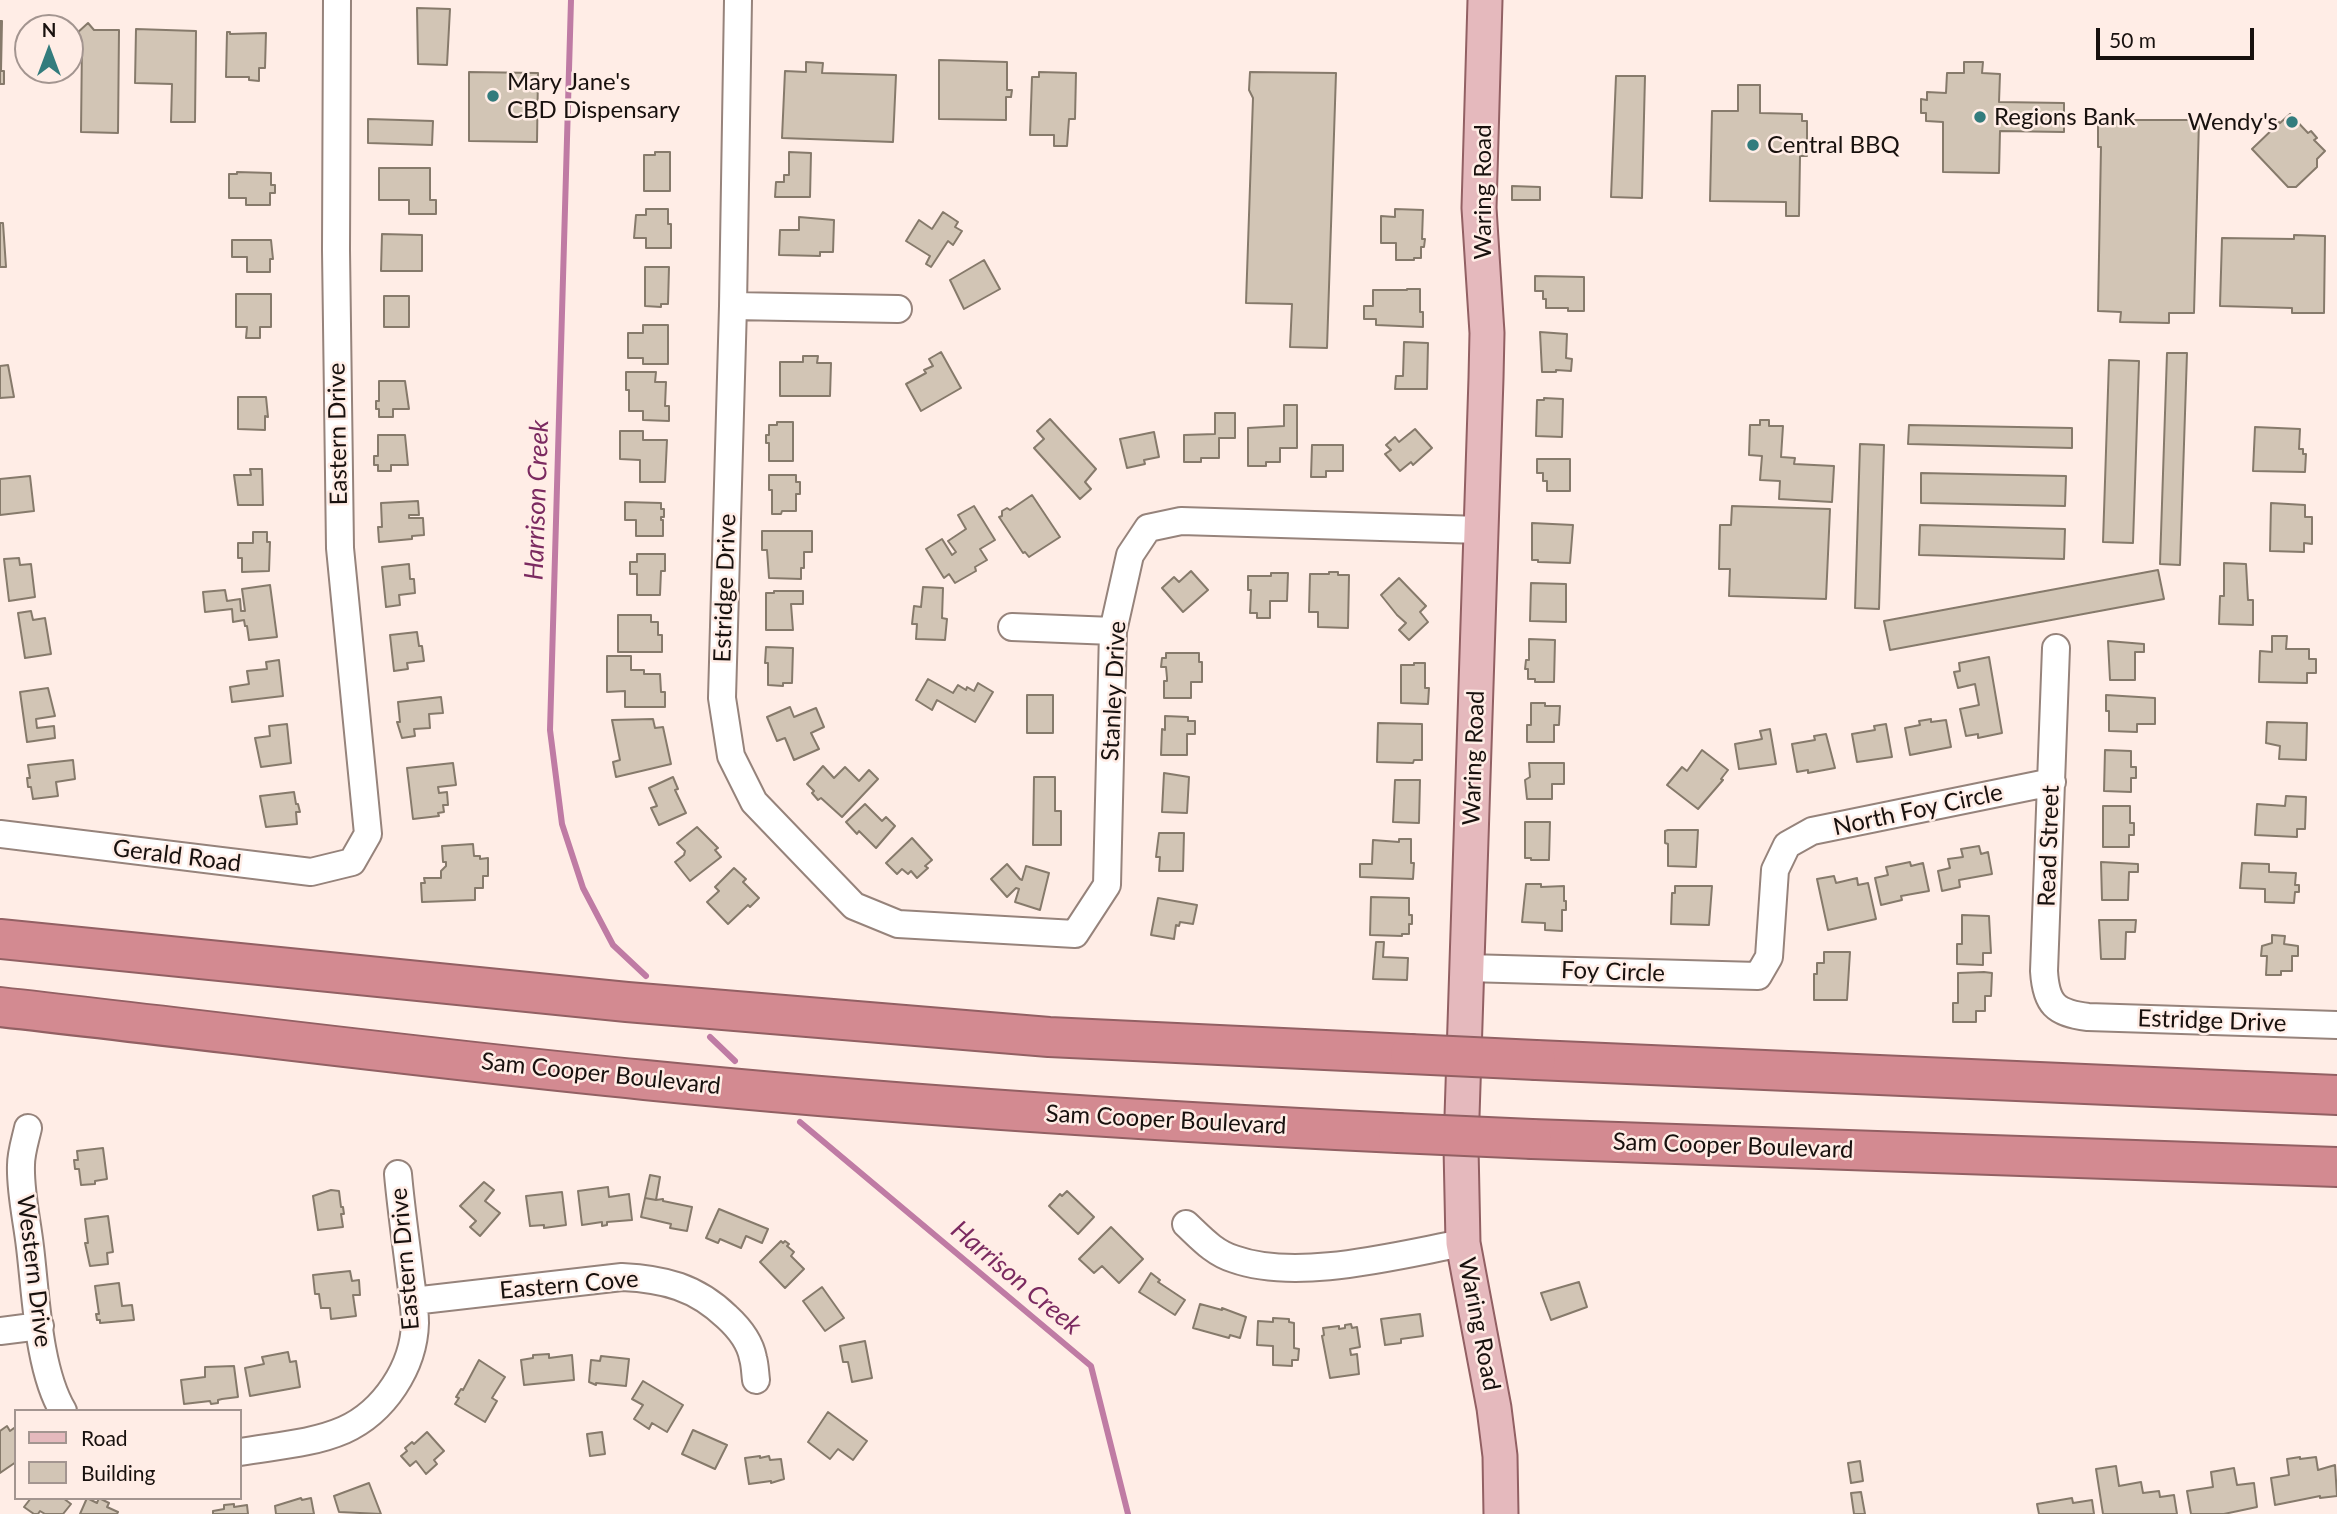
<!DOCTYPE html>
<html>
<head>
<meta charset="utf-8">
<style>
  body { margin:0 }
  #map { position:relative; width:2337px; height:1514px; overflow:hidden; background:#ffede6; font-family:Lato,sans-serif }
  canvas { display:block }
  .legend { position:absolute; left:14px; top:1409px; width:228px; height:91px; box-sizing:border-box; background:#ffede6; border:2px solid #a39590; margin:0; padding:9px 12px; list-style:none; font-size:21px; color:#18110e }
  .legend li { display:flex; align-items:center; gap:14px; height:35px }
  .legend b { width:35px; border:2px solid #a39590 }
  .north { position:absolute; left:14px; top:14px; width:70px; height:70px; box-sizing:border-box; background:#ffede6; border:2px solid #a39590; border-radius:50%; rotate:0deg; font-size:19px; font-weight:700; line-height:28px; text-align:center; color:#18110e }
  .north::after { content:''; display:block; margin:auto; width:24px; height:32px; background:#337c7d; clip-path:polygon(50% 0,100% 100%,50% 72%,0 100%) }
  .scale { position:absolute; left:2096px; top:28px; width:158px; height:32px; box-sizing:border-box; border:4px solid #18110e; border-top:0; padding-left:9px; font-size:21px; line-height:24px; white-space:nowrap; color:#18110e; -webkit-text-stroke:5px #ffede6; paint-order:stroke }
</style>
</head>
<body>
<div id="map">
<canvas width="2337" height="1514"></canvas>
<ul class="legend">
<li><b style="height:9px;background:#e5b9bd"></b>Road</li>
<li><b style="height:19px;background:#d2c5b5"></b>Building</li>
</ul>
<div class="north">N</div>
<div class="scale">50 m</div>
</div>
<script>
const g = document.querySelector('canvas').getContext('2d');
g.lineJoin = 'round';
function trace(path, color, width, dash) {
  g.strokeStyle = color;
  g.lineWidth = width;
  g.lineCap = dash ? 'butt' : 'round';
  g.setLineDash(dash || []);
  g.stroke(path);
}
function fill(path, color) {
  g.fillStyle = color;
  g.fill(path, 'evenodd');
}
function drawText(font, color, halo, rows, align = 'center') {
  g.font = font + ' Lato,sans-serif';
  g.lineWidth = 5;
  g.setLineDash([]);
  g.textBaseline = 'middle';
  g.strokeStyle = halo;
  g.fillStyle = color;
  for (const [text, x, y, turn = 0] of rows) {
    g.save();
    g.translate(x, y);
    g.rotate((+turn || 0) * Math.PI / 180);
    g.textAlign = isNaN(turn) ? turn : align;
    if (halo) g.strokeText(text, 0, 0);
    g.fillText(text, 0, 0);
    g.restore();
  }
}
const stream = new Path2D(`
  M571 0 550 730 562 824 583 888 613 945 646 976
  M710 1037 735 1061
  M800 1122 1091 1366 1128 1514`);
const building = new Path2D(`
  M417 8 450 9 447 65 418 64Z
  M0 21H2L1 71H4V84H0Z
  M88 23 94 30H119L118 133 81 132 82 41 76 34Z
  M136 29 196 31 195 122H171L172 84 135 83Z
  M227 32H230V34L266 33 265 68H259V81L249 80V77H226Z
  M939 60 1007 62V90H1012L1011 97H1006V120L939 119Z
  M806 62 823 63 822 73 896 75 893 142 782 138 785 71 806 72Z
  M1964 62H1983L1982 73 2000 74 1999 102 2064 103V132L2000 131 1999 173 1943 172V122L1926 121V113H1921V99L1927 100V92L1946 93 1947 73H1964Z
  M469 72 538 73 537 142 469 141Z
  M1039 72 1076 73 1075 119H1069L1067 146H1054V135H1030L1032 77H1039Z
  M1250 72 1336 73 1327 348 1290 347 1292 304 1246 303 1253 98 1249 90Z
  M1616 76H1645L1642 198 1611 197Z
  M1738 85H1760V113L1802 114V121H1807V156H1800L1799 216H1786V202L1710 201 1712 111H1738Z
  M2290 114 2308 133 2311 131 2317 138 2314 140 2325 151 2317 159V167L2296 187H2288L2252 149 2277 125V120L2280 123Z
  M2098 115 2131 116V120H2199L2194 313H2169V323L2120 322 2121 312 2098 311 2101 147H2098Z
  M368 119 433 121 432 145 368 143Z
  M655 152H670V191H644V155H655Z
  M789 152 811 153 810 197H775L776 182H784V175H789Z
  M379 168H430V200H436V214H409V200H379Z
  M237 172 271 173V185H275V193H270V205H246V198H229V174H237Z
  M1512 186 1540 187V200H1512Z
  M646 209H668V224H671V248H646V238H634L636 215H646Z
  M1395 209 1423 210 1422 239H1425L1424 247H1421V258H1414V260H1396V243H1381V216L1395 217Z
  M943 212 958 222 955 227 962 231 953 245 948 241 931 267 926 264 930 256 906 241 919 220 932 229Z
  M799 217 834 220 833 252H820V256L779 255 780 230H799Z
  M0 223H3L6 267H0Z
  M382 234 422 235V271H381Z
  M2294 235 2325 236 2324 313H2292V308L2220 306 2222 238 2294 239Z
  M232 240H271L273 259H270V272H247V257H232Z
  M984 260 1000 289 964 309 950 280Z
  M645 267H669L668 304H661V307L645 306Z
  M1535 276 1584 277V311H1568V308H1546V299H1543V291H1535Z
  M1407 289H1420V312H1423V327L1376 325V319H1364V306H1373V290H1407Z
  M236 294H271V327H260V338H246L247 327H236Z
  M384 296H409V327H384Z
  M643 325H668V364H643V358H628V333H643Z
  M1540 332 1567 334 1566 358 1572 359 1571 371 1556 370V372H1542Z
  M1404 342 1428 343 1427 389H1395L1396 376H1403Z
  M941 352 961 388 921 411 906 384 926 373 924 370 933 366 929 359Z
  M2167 353H2187L2180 565 2160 564Z
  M803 356H818L817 363H831L830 396H780V362H803Z
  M2109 360 2139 361 2133 543 2103 542Z
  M8 365 14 397 0 398V366Z
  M626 372H656L655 382H666L665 406H669V421L643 420V411H629V390H626Z
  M379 381H405L409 409H393V417H379V409H376V401H379Z
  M238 397H266L268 417 265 416V430L238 429Z
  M1544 398 1563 399 1562 437 1536 436 1537 400H1544Z
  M1284 405H1297V448H1280V462H1266V466H1248V428L1284 426Z
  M1215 413H1235V438H1219V458H1201V462H1184V435L1215 434Z
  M1050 419 1096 469 1085 482 1091 489 1080 499 1034 448 1044 439 1037 431Z
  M1760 420H1769V426H1783L1781 457 1795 458 1794 464 1834 466 1832 502 1779 499 1780 481 1760 480 1762 456 1749 455 1750 425H1760Z
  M777 422H793V461H769V443H766V435H769V425H777Z
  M1909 425 2072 428V448L1908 444Z
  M2255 427 2300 429 2299 449H2303V454H2306L2305 472 2253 471Z
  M1415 429 1432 448 1413 465 1411 462 1400 471 1385 454 1391 450 1386 445 1395 437 1399 442Z
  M620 431H643V440H667L665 482H640V460L620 459Z
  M1154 432 1159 457 1144 460 1145 464 1127 468 1120 439Z
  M378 435H405L408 465H391V471H378V465H374V456H378Z
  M1860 444 1884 445 1879 609 1855 608Z
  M1312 445H1343V471H1326V477H1311Z
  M1537 459H1570V491H1547V481H1543V473H1537Z
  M250 469H262L263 505H238L234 475H251Z
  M1921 473 2066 476 2065 506 1921 503Z
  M769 475H796V482H800V494H796V511H782L781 514H772V490H769Z
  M30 476 34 511 0 515V479Z
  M1032 495 1060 537 1029 557 1025 552 1023 553 999 517 1002 516V511L1007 508 1010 510Z
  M418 501 419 515H409V518H423L424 535 412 536V539L379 542 378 527H382L381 503Z
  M625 502 661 503V509H664V517H661V520H663V536H636V520H625Z
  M2271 503 2305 505V517H2312V544L2304 543V552L2270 551Z
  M974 506 995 540 980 549 987 560 975 567 976 571 955 583 949 574 944 578 926 549 942 539 952 555 956 552 948 541 966 529 958 515Z
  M1732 506 1830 509 1826 599 1729 596 1730 569H1719L1720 525H1731Z
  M1532 523 1573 525 1570 563 1538 562V560H1532Z
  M1920 525 2065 529 2064 559 1919 555Z
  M762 531H812V552H804V568H801V579L769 578 767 550H762Z
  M253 532H267V542H270L269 571 242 572V558H238V543H253Z
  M637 554H665V571H661L660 595H637V574H630V562H637Z
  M19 558 20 565 31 564 35 597 9 601 4 559Z
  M2224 563 2246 564 2248 600H2253V625L2219 624 2220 596H2224Z
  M409 564 410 579H414L415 593 399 595 400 605 386 607 382 567Z
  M2158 570 2164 599 1890 650 1884 621Z
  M1191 571 1208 590 1183 612 1162 588 1174 577 1179 582Z
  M1329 572H1338V575H1349L1348 628 1318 627V612H1309L1310 574H1329Z
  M1271 573H1288L1287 601H1270V618H1257V613H1250L1251 590H1248V576H1271Z
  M1399 578 1426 606 1420 612 1428 622 1409 640 1399 630 1406 623 1397 615 1381 595Z
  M1531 583 1566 584V622L1530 621Z
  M270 585 277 637 249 640 247 626H245L244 620 233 622 232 609 205 612 203 592 225 590 227 601 240 599 241 611H245L242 589Z
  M923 587 943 588 942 618 947 619 945 640 916 639 917 624H912L914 606 921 607Z
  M774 591H803V604H791L793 630H766V593H774Z
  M31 611 33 620 45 618 51 654 25 658 18 613Z
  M618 615H651V622H658V635H662V652H618Z
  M417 632 419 646H422L424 661 407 663 408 669 394 671 390 635Z
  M2272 636H2287L2286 649H2309V659H2316V673H2307V683L2259 682 2260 651 2272 652Z
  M1529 639 1555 640 1554 682H1535V679H1528V669H1525L1526 660H1529Z
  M2108 641 2144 644V652H2135V680H2110Z
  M766 647 793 648 792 683H783V686L768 685V663H765Z
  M1166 653H1199V662H1202V682H1191V698H1164V681H1167V678L1166 667H1161L1162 658H1166Z
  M607 656H631V670H644V674H660L661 692H665V707H625V691L607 692Z
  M1989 657 2002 733 1978 738V734L1966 736 1960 709 1979 705 1975 684 1958 688 1954 672 1960 671 1959 663Z
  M279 660 283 696 232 702 230 687 249 684 247 671 267 669 266 662Z
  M1414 663H1425V688H1429L1428 704 1401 703V665H1414Z
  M928 679 953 693 958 685 966 690 967 687 974 691 978 683 993 692 975 722 937 700 932 710 916 700Z
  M48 688 55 716 36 719 37 728 54 726 55 738 27 742 20 692Z
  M1027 695H1053V733H1027Z
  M2106 695 2155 698V724H2137V732L2109 731V711H2106Z
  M441 697 443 713 429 714 430 728 414 729 415 736 402 738 397 722H400L398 702Z
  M1531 703H1545V706H1560L1559 725H1554V742H1527V725H1531Z
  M790 707 794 717 816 708 824 727 811 733 819 749 794 760 785 738 777 741 767 717Z
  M1165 716 1188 717V721H1195V734H1187V755H1161L1162 729 1165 730Z
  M653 719 655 728 663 727 671 764 616 777 613 762 620 760 612 720Z
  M1931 719V722L1946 720 1951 747 1910 755 1905 728 1920 725 1919 721Z
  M2267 722 2307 723 2306 760 2279 759 2280 746 2266 743Z
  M1378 723 1422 724V760H1414L1413 763 1377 762Z
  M287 724 291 763 261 767 255 738 270 736 269 726Z
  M1886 724 1892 757 1857 762 1852 734 1875 730 1874 726Z
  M1770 729 1776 764 1739 769 1735 744 1762 739 1760 731Z
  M1826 734 1835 768 1808 773V770L1797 772 1792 744 1815 740 1814 736Z
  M1702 750 1728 770 1721 779 1723 780 1698 809 1667 785 1682 767 1687 771Z
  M2105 750 2131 751V767H2136V778H2131V792L2104 791Z
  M73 760 75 779 56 782 58 796 33 799 31 787H28L27 778H30L28 765Z
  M453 763 456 785 438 787 439 793 447 792 448 805H443L444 812 438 813 439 816 413 819 407 768Z
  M1529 763H1564V784H1552V799H1527L1525 780 1530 777Z
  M823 766 834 778 845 767 859 781 869 770 878 779 842 817 821 798 818 800 812 793 814 791 807 784Z
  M1164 773 1189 777 1187 813 1162 812Z
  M673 777 678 789 675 790 686 813 659 825 651 808 657 806 649 788Z
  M1034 777H1055V811H1061V845H1033Z
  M1395 780H1420L1419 823 1393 822Z
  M294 792 296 804H298L300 812H296L297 824 266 827 260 796Z
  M2286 796 2306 797 2305 829H2297V837L2255 835 2257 804 2285 806Z
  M865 804 882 821 886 817 895 826 876 848 859 831 857 834 846 822Z
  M2103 806H2130V823H2134V835H2129V847H2103Z
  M1525 822H1550L1549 860H1531V858H1525Z
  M697 827 718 848 715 850 721 857 690 881 675 862 684 855 685 851 677 843Z
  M1668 830H1698L1696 867 1668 866V844L1665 843V831Z
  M1159 833H1184L1183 871H1159L1160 857H1156Z
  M912 838 932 860 925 866 928 868 917 878 911 871 908 874 902 869 897 874 886 863Z
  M1399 839H1411V863H1414L1413 879 1360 877V864H1372L1373 840 1399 842Z
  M473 844 474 856H480V859L488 858V876H483V888H475V900L422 902 421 883H425L424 878H441V871L446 866V862H443L442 846Z
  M1979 846 1981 854 1988 852 1992 874 1959 880 1960 887 1942 891 1938 871 1950 868 1948 859 1963 857 1961 849Z
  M1910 862 1911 866 1923 863 1929 891 1901 896 1902 900 1881 905 1875 878 1888 875 1886 867Z
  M2101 862 2138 864V872H2129L2128 900H2102Z
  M2242 863 2269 864V872L2296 873 2295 885H2299V892H2295L2294 903 2265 902V889L2240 888Z
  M1007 864 1020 879 1022 880 1026 866 1049 873 1040 910 1015 902 1019 889 1016 888 1007 897 991 879Z
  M734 868 746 879 743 882 759 898 750 907 748 905 728 924 707 902 719 891 715 887Z
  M1834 876 1836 883 1857 878 1858 885 1868 883 1876 919 1828 930 1817 879Z
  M1526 884H1541V887L1564 886V901H1566V910H1562V931L1545 930V923L1522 922Z
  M1675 886H1712L1709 925 1671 924 1672 893H1675Z
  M1371 897 1409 898V915H1412V924H1409V934H1402V936L1370 935Z
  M1158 898 1197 905 1193 924 1180 922 1179 926 1176 925 1174 939 1151 935Z
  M1962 915 1989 916 1991 953H1983V965L1957 964V944H1962Z
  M2099 920H2136L2135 932H2126L2125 959H2101Z
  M2272 935 2285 936 2284 944 2298 946V956H2292V971H2281V975H2266L2267 956H2261L2262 946 2272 943Z
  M1376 942H1384L1383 957 1408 958 1407 980 1373 979Z
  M1824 952H1850L1847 1000H1814V974H1817V963H1824Z
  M1984 972 1992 973 1991 996H1985V1011H1976V1022H1953V1003H1958V973Z
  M103 1148 107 1179 95 1181V1184L81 1185 79 1169H75L74 1160H78L77 1151Z
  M650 1175 660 1177 656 1200 645 1198Z
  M484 1182 494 1190 485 1201 500 1213 480 1236 470 1227 476 1221 460 1206Z
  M608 1187 609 1197 629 1194 632 1220 607 1222V1225L602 1226V1222L582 1225 578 1191Z
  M331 1190 339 1191 341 1207H343L344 1214H341L343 1227 318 1230 313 1196Z
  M1067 1191 1094 1217 1078 1234 1049 1206 1060 1194 1062 1196Z
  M562 1192 566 1225 544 1228V1225L530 1226 526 1196Z
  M645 1198 656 1200 663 1199V1201L692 1207 687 1231 670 1228 671 1224 641 1217Z
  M719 1209 768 1229 762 1243 746 1236 741 1248 720 1239 718 1243 706 1238Z
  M108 1216 113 1252 107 1253 108 1264 90 1266 85 1243H88L85 1219Z
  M1111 1227 1143 1259 1119 1283 1102 1266 1094 1273 1079 1259Z
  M781 1241 783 1243 785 1241 789 1244 787 1246 794 1252 791 1256 804 1269 785 1288 760 1262Z
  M350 1271 352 1281 359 1280 360 1295H353L356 1316 331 1319 330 1308H321L319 1294H315L313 1275Z
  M1151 1273 1160 1280 1158 1282 1185 1300 1175 1315 1139 1292Z
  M1579 1282 1587 1307 1551 1320 1541 1293Z
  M119 1283 122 1306 132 1305 134 1320 100 1323V1320H97L96 1314H99L95 1286Z
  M822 1287 844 1318 825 1331 803 1301Z
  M1200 1304 1222 1310V1308L1246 1317 1240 1338 1230 1335 1229 1338 1193 1328Z
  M1420 1314 1423 1336 1401 1339V1343L1385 1345 1381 1319Z
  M1273 1318 1289 1319V1322L1294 1323V1348L1299 1349 1298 1360H1292V1366L1273 1365V1346L1257 1345 1258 1321 1273 1322Z
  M1351 1324 1352 1328 1357 1327 1360 1347 1350 1349 1351 1355 1357 1354 1359 1374 1330 1378 1322 1336 1324 1335 1323 1328 1339 1326V1329L1345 1328V1325Z
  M865 1341 872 1378 852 1382 848 1362H843L840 1346Z
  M288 1352 290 1362 296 1361 300 1387 250 1396 245 1368 264 1364 262 1357Z
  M549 1354V1358L572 1355 574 1380 524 1385 521 1360 533 1358V1355Z
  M601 1356 629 1359 626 1386 596 1383V1385L589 1382 591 1360 600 1361Z
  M479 1360 505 1377 492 1398 497 1401 485 1422 455 1404 459 1398 456 1397 461 1389 463 1390Z
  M234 1366 238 1397 222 1399 218 1400V1403L211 1404 210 1401 184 1404 181 1380 205 1377V1367Z
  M643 1381 683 1405 667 1432 652 1423 649 1429 634 1419 643 1405 632 1399Z
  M828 1412 867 1441 853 1460 838 1449 830 1459 808 1442Z
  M7 1426 10 1431 14 1428 16 1431V1462L0 1473V1431Z
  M693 1430 727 1445 715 1469 682 1454Z
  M427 1432 444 1451 434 1460 437 1464 426 1474 416 1461 410 1466 401 1456 407 1451 405 1448 412 1442 414 1444Z
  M602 1432 605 1454 590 1456 587 1434Z
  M760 1456V1458L769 1456 770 1460 781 1459 784 1479 771 1483V1481L749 1484 745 1458Z
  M2300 1457V1459L2316 1457 2318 1470 2335 1465 2337 1496 2320 1498V1496L2275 1505 2271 1478 2289 1475 2287 1459Z
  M1860 1461 1863 1481 1851 1483 1848 1463Z
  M2116 1466 2119 1486 2141 1482 2143 1493 2159 1491 2160 1497 2174 1495 2177 1514H2103L2096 1469Z
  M2234 1468 2237 1485 2254 1483 2257 1507 2224 1514H2191L2187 1491 2213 1487 2211 1472Z
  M369 1483 381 1514 339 1512 334 1496Z
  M1861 1492 1865 1514H1854L1851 1493Z
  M31 1498H63L71 1504 63 1514H45L40 1511 38 1514H34L24 1507Z
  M87 1498 97 1503 99 1498 109 1503 107 1507 118 1512 117 1514H80Z
  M301 1498 302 1500 311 1498 314 1514H276L275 1506Z
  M2072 1498 2073 1503 2092 1500 2094 1514H2039L2037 1504Z
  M234 1504V1507L247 1505 248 1514H213V1511L224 1509V1505Z`);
const minor = new Path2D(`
  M738 0 733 306 722 698 731 756 754 802 854 906 898 924 1075 934 1107 885 1113 631 1130 555 1148 528 1181 521 1481 530
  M733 306 898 309
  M1012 627 1113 631
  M2056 648 2044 971C2046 1004 2055 1013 2088 1017L2337 1025
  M0 834 311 872 352 862 368 834 340 548 336 250 337 0
  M1467 968 1758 976 1769 957 1775 870 1787 845 1812 831 2052 782
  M28 1128C25 1141 21 1153 21 1165 20 1192 27 1220 30 1247 36 1295 38 1369 63 1411
  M1186 1224C1201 1238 1214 1253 1234 1259 1298 1282 1398 1255 1463 1243
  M413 1301 622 1277C664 1279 696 1287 727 1317 739 1328 750 1342 753 1358 755 1365 755 1372 756 1380
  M0 1331 40 1326
  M240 1452C274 1446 312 1444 344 1430 384 1412 414 1367 415 1323 415 1308 412 1291 410 1275 406 1242 401 1208 398 1174`);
const major = new Path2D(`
  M1485 0 1479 208 1487 333 1486 378 1461 1147 1463 1243 1494 1408 1500 1456 1501 1514`);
const highway = new Path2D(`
  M0 939 627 1002 1049 1037 1410 1054
  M0 1007C215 1031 430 1059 645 1080 895 1105 1147 1121 1398 1133
  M1536 1060 2337 1095
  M1532 1139 2337 1167`);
const highwayBridge = new Path2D(`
  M1410 1054 1536 1060
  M1398 1133 1532 1139`);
const markers = [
  [493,96,7,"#337c7d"],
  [1980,117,7,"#337c7d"],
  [2292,122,7,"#337c7d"],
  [1753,145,7,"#337c7d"]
];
const poiNames = [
  ["Mary Jane's",507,82],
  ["CBD Dispensary",507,110],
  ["Regions Bank",1994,117],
  ["Wendy's",2278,122,"right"],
  ["Central BBQ",1767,145]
];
const streetNames = [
  ["Waring Road",1483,192,-90],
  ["Eastern Drive",338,434,-91],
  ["Estridge Drive",725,588,-88],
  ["Stanley Drive",1114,691,-87],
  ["Waring Road",1474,758,-88],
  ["North Foy Circle",1918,810,-12],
  ["Read Street",2049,846,-88],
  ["Gerald Road",177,856,7],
  ["Foy Circle",1613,972,2],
  ["Estridge Drive",2212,1021,2],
  ["Sam Cooper Boulevard",601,1074,6],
  ["Sam Cooper Boulevard",1166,1120,3],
  ["Sam Cooper Boulevard",1733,1146,2],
  ["Eastern Drive",405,1259,-95],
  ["Western Drive",34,1271,83],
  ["Eastern Cove",569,1285,-5],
  ["Waring Road",1479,1324,79]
];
const waterNames = [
  ["Harrison Creek",537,500,-88],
  ["Harrison Creek",1016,1278,40]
];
trace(stream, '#bf7ba4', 6);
fill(building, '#d2c5b5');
trace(building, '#867a6b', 2);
trace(minor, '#96837b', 30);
trace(major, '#926063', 37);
trace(highway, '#926063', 42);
trace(minor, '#fff', 26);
trace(major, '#e5b9bd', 33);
trace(highway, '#d38a91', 38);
trace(highwayBridge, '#926063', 42, []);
trace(highwayBridge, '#d38a91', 38);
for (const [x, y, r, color] of markers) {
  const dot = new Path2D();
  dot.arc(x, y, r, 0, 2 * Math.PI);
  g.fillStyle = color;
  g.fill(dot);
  trace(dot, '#ffede6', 2.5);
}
drawText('24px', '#18110e', '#ffede6', poiNames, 'left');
drawText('24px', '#18110e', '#ffede6', streetNames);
drawText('italic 26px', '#7b2a60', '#ffede6', waterNames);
</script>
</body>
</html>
